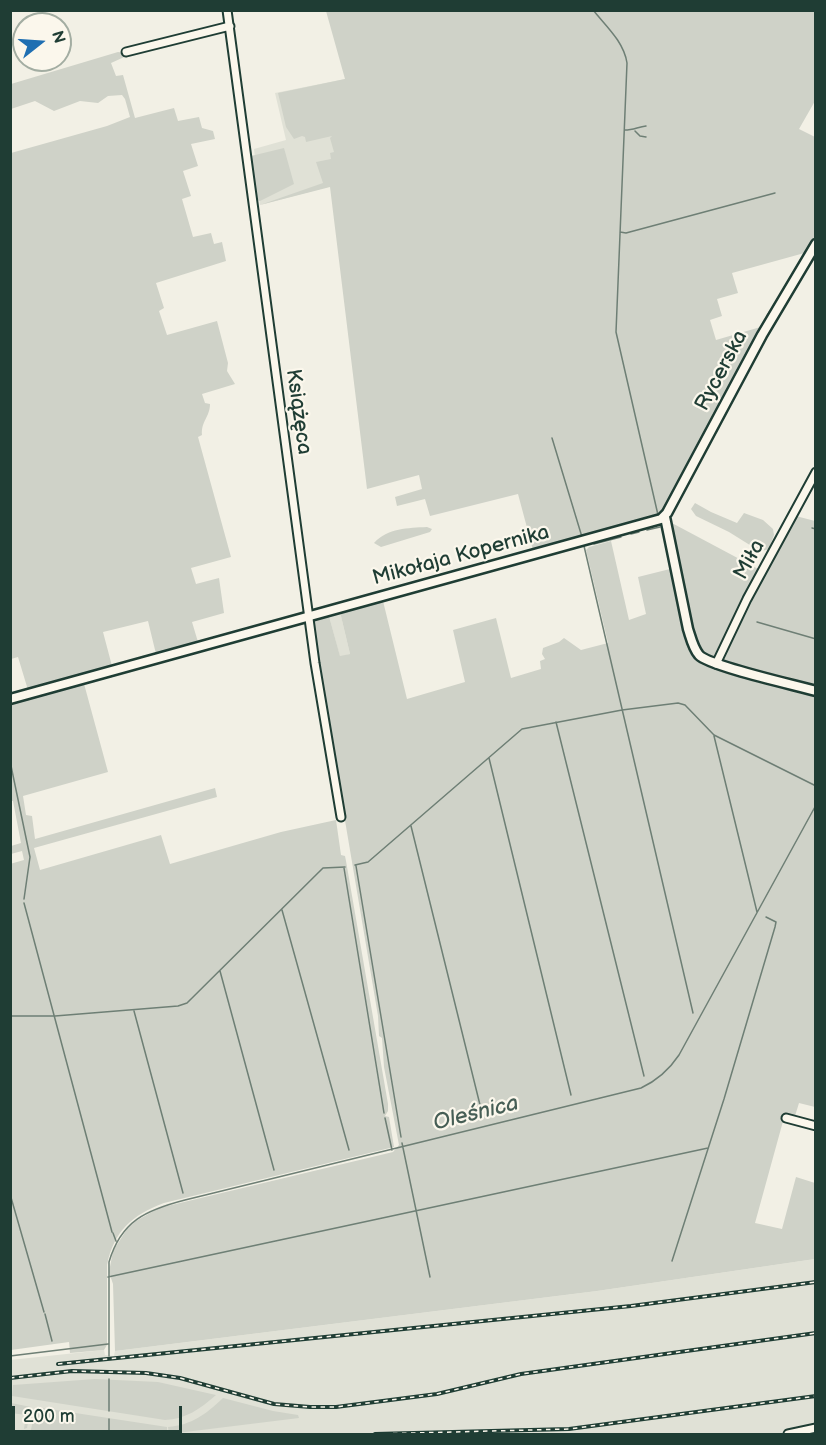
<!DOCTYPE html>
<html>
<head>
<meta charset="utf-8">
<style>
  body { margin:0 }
  #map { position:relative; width:826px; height:1445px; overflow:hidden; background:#f2f0e5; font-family:"Balsamiq Sans",sans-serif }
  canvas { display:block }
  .frame { position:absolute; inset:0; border:12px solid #1f3d34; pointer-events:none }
  .north { position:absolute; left:12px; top:12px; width:60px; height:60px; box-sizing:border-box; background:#fbf7ec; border:2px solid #a3ada2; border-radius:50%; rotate:73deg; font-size:16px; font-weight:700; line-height:24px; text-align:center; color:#1f3d34 }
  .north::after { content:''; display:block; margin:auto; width:21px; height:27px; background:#1f6fb2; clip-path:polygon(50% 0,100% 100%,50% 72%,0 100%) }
  .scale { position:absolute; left:12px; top:1406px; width:170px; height:27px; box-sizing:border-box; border:3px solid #1f3d34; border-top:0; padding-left:8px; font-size:18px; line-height:21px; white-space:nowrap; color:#1f3d34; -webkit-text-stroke:4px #fbf7ec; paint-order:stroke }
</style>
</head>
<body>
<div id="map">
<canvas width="826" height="1445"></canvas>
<div class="frame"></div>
<div class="north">N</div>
<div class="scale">200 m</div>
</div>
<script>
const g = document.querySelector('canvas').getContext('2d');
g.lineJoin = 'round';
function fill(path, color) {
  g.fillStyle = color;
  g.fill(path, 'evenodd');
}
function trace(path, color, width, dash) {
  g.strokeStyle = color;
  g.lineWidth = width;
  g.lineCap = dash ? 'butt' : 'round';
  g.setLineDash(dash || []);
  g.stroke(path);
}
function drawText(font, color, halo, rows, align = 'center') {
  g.font = font + ' "Balsamiq Sans",sans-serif';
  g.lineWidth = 4.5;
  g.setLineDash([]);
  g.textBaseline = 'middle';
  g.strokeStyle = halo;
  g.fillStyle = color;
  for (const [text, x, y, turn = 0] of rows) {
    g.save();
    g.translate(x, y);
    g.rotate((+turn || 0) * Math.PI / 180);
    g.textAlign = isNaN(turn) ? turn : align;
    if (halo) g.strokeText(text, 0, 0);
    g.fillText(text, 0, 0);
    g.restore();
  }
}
const built = new Path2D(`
  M345 79 373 175 260 205 254 149 286 140 275 93Z
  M340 612 350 654 340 657 329 616Z
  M815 1259 816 1433 11 1434 10 1360 104 1350 105 1355 114 1356 115 1351 597 1291Z`);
const green = new Path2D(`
  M326 11H815V101L799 129 815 137V239L808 252 732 273 738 293 717 299 722 316 710 320 716 340 764 326 670 503 654 516 533 550 518 494 430 516 425 499 397 506 395 497 422 489 419 475 367 489 330 187 260 205 323 183 316 162 331 159 330 153 334 152 330 138 332 136 306 142 305 137 302 136 294 139 286 127 278 93 345 79Z
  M118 52 131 54 111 63 116 76 123 75 135 118 174 108 178 121 199 117 202 128 213 131 215 139 191 144 198 166 183 171 191 196 182 199 193 237 211 233 214 244 222 242 226 261 156 283 164 308 159 311 167 335 217 321 228 363 227 371 235 384 202 394 205 403 210 404C210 417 201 421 202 435L198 437 231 557 191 568 196 584 219 578 224 613 192 622 198 642 156 654 148 621 103 632 112 666 28 690 18 657 11 659V153L107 126 130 117 125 99 122 95 108 96 98 103 80 101 54 111 35 101 11 109V84Z
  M284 148 294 184 260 201 257 200 251 156Z
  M695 503 711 512 737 523 744 513 763 520 773 529 774 535 769 549 762 551 753 547 729 532 696 516 691 509Z
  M792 515 815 521V1107L799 1103 795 1116 785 1114 755 1223 782 1229 796 1177 815 1183V1259L597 1291 115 1351 113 1284 109 1272 113 1251 127 1229 136 1221 159 1208 393 1152 399 1145 384 1067 382 1038 379 1036 378 1016 312 625 313 621 329 616 340 656 350 654 340 612 383 601 407 699 465 682 453 630 496 618 511 678 541 669 540 661 545 659 542 654 543 648 559 642 564 638 581 650 608 643 586 550 589 547 611 541 629 620 646 614 638 577 678 567 670 522 762 571Z
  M427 527 432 529 430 532 381 547 374 543C388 528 408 528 427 527Z
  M83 680 108 772 23 796 26 815 32 816 35 839 215 788 217 797 34 848 40 870 161 835 170 864 281 832 336 820 341 855 345 856 346 861 388 1104V1111L385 1116 389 1117 394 1147 164 1203C132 1215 114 1231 107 1265V1345L104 1350 70 1353 69 1342 11 1350 10 864 24 860 22 851 11 854V846L21 843 13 801H11V702Z
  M95 1379 158 1382 216 1395C200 1409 186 1419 165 1420L12 1396 13 1385Z
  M223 1398 273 1411 298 1415 299 1418 169 1434 168 1427C192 1425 206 1414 223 1398Z
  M11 1403 31 1407 27 1428 24 1429 26 1415 11 1413Z
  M36 1407 167 1427V1434H30Z`);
const stream = new Path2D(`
  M593 10C606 26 624 42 627 63L616 332 658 515
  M625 130C633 130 638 127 646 126
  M635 131 640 136 646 137
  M620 232 626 233 775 193
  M797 266 816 237
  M786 285 791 276
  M773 307 783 291
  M767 316 770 311
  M715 415 762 325
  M552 438 582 537
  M659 514 666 506
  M812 528 816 529
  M647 530 660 527
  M631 534 639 532
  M594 544 621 537
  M584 546 693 1013
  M757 622 816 639
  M556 722 644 1076
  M714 736 757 912
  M489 758 571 1095
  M10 761 30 857 24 899
  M411 826 483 1117
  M355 865 368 862 522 729 622 710 678 703 685 705 714 735 816 786
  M356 866 401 1137
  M344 868 384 1113
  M24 903 112 1232
  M282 910 349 1150
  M220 971 274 1170
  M134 1011 183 1193
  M10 1016H55L178 1006 187 1003 323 868 345 867
  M385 1118 392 1150
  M402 1143 430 1277
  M10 1194 44 1312
  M113 1233 116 1241
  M672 1261 724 1099 775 927 776 922 766 917
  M108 1277 708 1148
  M45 1314 52 1341
  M10 1356 108 1344
  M109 1356V1262C121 1221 146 1210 185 1200L641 1088C658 1080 669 1070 679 1055L816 805
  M109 1379V1411
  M109 1434V1419`);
const minor = new Path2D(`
  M227 10 315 663 341 817
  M126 52 230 26
  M716 664 747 599 816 472
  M786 1118 816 1126
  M788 1434 816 1428`);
const tertiary = new Path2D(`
  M665 517 688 629C691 638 693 648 699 655 709 666 795 685 816 691
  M10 699 661 519 667 513 762 335 816 244`);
const rail = new Path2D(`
  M58 1364 631 1306 816 1282
  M10 1378 72 1371 146 1373 180 1378 274 1404 310 1407H336L437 1394 521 1374 816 1333
  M375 1434 569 1429 816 1396`);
const streetNames = [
  ["Rycerska",722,371,-62],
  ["Książęca",298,412,82],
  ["Mikołaja Kopernika",461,556,-15],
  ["Miła",750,560,-61]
];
const waterNames = [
  ["Oleśnica",476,1114,-14]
];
fill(built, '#e0e1d6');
fill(green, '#cfd2c8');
trace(stream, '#6e7f75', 1.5);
trace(minor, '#1f3d34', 11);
trace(tertiary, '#1f3d34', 13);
trace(minor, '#fbf7ec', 7);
trace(tertiary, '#fbf7ec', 8);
trace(rail, '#1f3d34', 4);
trace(rail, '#fbf7ec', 1.5, [4.5]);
drawText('21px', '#1f3d34', '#fbf7ec', streetNames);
drawText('italic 22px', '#465e55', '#fbf7ec', waterNames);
</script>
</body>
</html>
